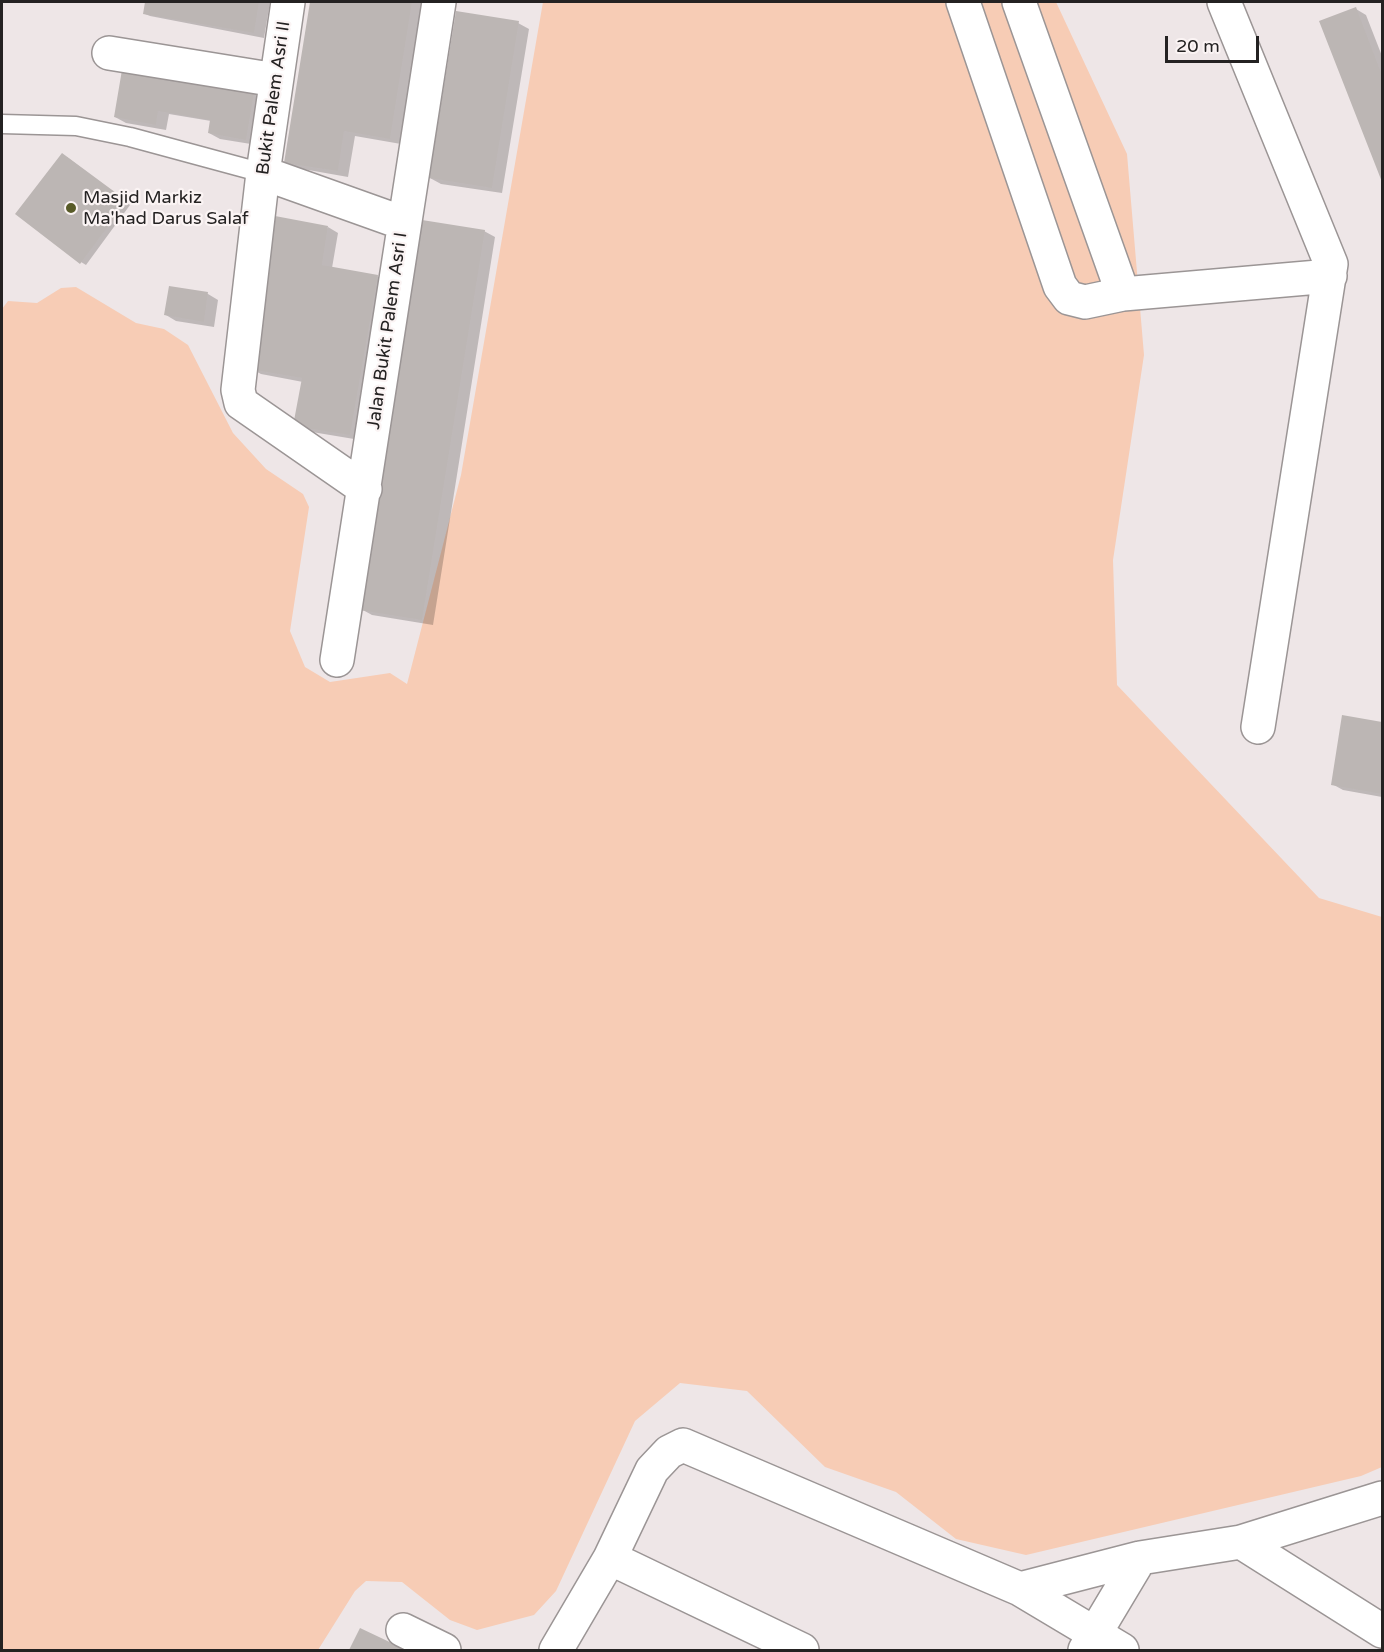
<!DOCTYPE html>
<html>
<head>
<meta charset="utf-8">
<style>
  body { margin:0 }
  #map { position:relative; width:1384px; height:1652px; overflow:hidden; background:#eee6e7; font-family:"Varela Round",sans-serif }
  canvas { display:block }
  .frame { position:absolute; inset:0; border:3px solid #242222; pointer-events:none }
  .scale { position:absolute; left:1165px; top:36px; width:94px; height:27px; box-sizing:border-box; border:3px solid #242222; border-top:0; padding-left:8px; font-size:18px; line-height:21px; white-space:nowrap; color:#242222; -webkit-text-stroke:4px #fbf4f4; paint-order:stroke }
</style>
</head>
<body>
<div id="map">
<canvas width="1384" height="1652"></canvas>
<div class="frame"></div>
<div class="scale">20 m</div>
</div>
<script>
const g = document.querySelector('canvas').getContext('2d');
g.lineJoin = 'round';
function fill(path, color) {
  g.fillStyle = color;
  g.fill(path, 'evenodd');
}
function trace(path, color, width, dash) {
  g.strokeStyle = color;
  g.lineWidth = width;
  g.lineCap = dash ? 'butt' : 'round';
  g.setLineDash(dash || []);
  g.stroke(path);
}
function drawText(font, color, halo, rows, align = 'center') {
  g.font = font + ' "Varela Round",sans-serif';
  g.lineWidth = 4.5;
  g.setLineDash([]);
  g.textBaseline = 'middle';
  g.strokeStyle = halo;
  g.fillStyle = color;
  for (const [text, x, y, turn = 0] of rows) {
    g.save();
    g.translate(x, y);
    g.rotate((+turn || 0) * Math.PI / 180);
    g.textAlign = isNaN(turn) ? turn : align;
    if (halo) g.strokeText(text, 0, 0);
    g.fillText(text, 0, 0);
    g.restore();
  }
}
const green = new Path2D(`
  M543 2H1056L1127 154 1144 355 1113 560 1117 685 1319 898 1382 917V1467L1361 1476 1026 1555 956 1539 896 1492 825 1467 747 1391 680 1383 635 1421 556 1591 534 1615 477 1630 450 1620 402 1582 366 1581 355 1591 318 1650H2V309L8 301 37 303 61 288 76 287 136 323 164 329 188 345 233 433 266 469 303 494 309 507 290 631 305 667 330 682 390 673 407 684 461 475Z`);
const shadow = new Path2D(`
  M147 2H270L264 38 150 16 145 14Z
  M312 2H424L401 144 355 136 348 177 297 168 286 162Z
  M1356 9 1366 15 1382 56V179L1321 22Z
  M518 23 529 29 502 193 441 184 430 178Z
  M124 66 265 94 257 145 220 139 209 133 211 121 169 114 166 130 126 123 115 117Z
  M67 157 130 205 86 265 81 262Z
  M328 227 338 233 332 268 377 276 388 282 360 440 306 431 303 382 261 374 250 368Z
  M484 231 495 237 433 625 372 615 361 609Z
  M170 288 208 294 218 300 214 327 176 321 166 315Z
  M1344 717 1382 723V797L1343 790 1332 784Z
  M361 1630 403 1650H351Z`);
const building = new Path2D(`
  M145 2H259L254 33 143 14Z
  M310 2H412L390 139 344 131 338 171 284 163Z
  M1356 7 1382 75V182L1319 21Z
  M456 11 519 21 492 188 429 178Z
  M123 64 255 87 246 140 208 133 210 120 158 111 156 125 114 117Z
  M62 153 127 201 80 264 15 214Z
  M275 216 328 226 322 265 378 275 350 435 293 426 302 378 249 369Z
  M422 220 485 230 422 620 359 610Z
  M169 286 208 292 204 322 164 315Z
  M1342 715 1382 722V794L1331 785Z
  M360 1628 398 1646 407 1650H349Z`);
const service = new Path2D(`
  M2 124 76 126 130 137 263 173`);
const minor = new Path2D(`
  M288 2 263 173 238 390 241 403 365 489
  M963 2 1060 286 1069 298 1085 302 1123 294 1330 276
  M1019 2 1123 294
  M1224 2 1331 264 1258 727
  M109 53 276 80
  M263 173 403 223
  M337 660 439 2
  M1241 1542 1382 1631
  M610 1558 802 1650
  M1020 1589 1140 1558 1241 1542 1382 1498
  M403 1630 444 1650
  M556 1650 610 1558 652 1470 669 1452 683 1445 1020 1589 1122 1650
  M1085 1650 1140 1558`);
const markers = [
  [71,208,6,"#585b28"]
];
const streetNames = [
  ["Bukit Palem Asri II",274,98,-82],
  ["Jalan Bukit Palem Asri I",388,331,-82]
];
const poiNames = [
  ["Masjid Markiz",83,198],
  ["Ma'had Darus Salaf",83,219]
];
fill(green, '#f7ccb5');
fill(shadow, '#0003');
fill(building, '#bcb6b4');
trace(service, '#9b9595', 21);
trace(minor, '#9b9595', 36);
trace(service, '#fff', 18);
trace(minor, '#fff', 33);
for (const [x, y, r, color] of markers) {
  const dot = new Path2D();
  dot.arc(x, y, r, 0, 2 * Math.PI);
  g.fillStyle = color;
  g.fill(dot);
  trace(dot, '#fbf4f4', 2);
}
drawText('18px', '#242222', '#fbf4f4', streetNames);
drawText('18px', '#242222', '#fbf4f4', poiNames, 'left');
</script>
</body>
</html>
